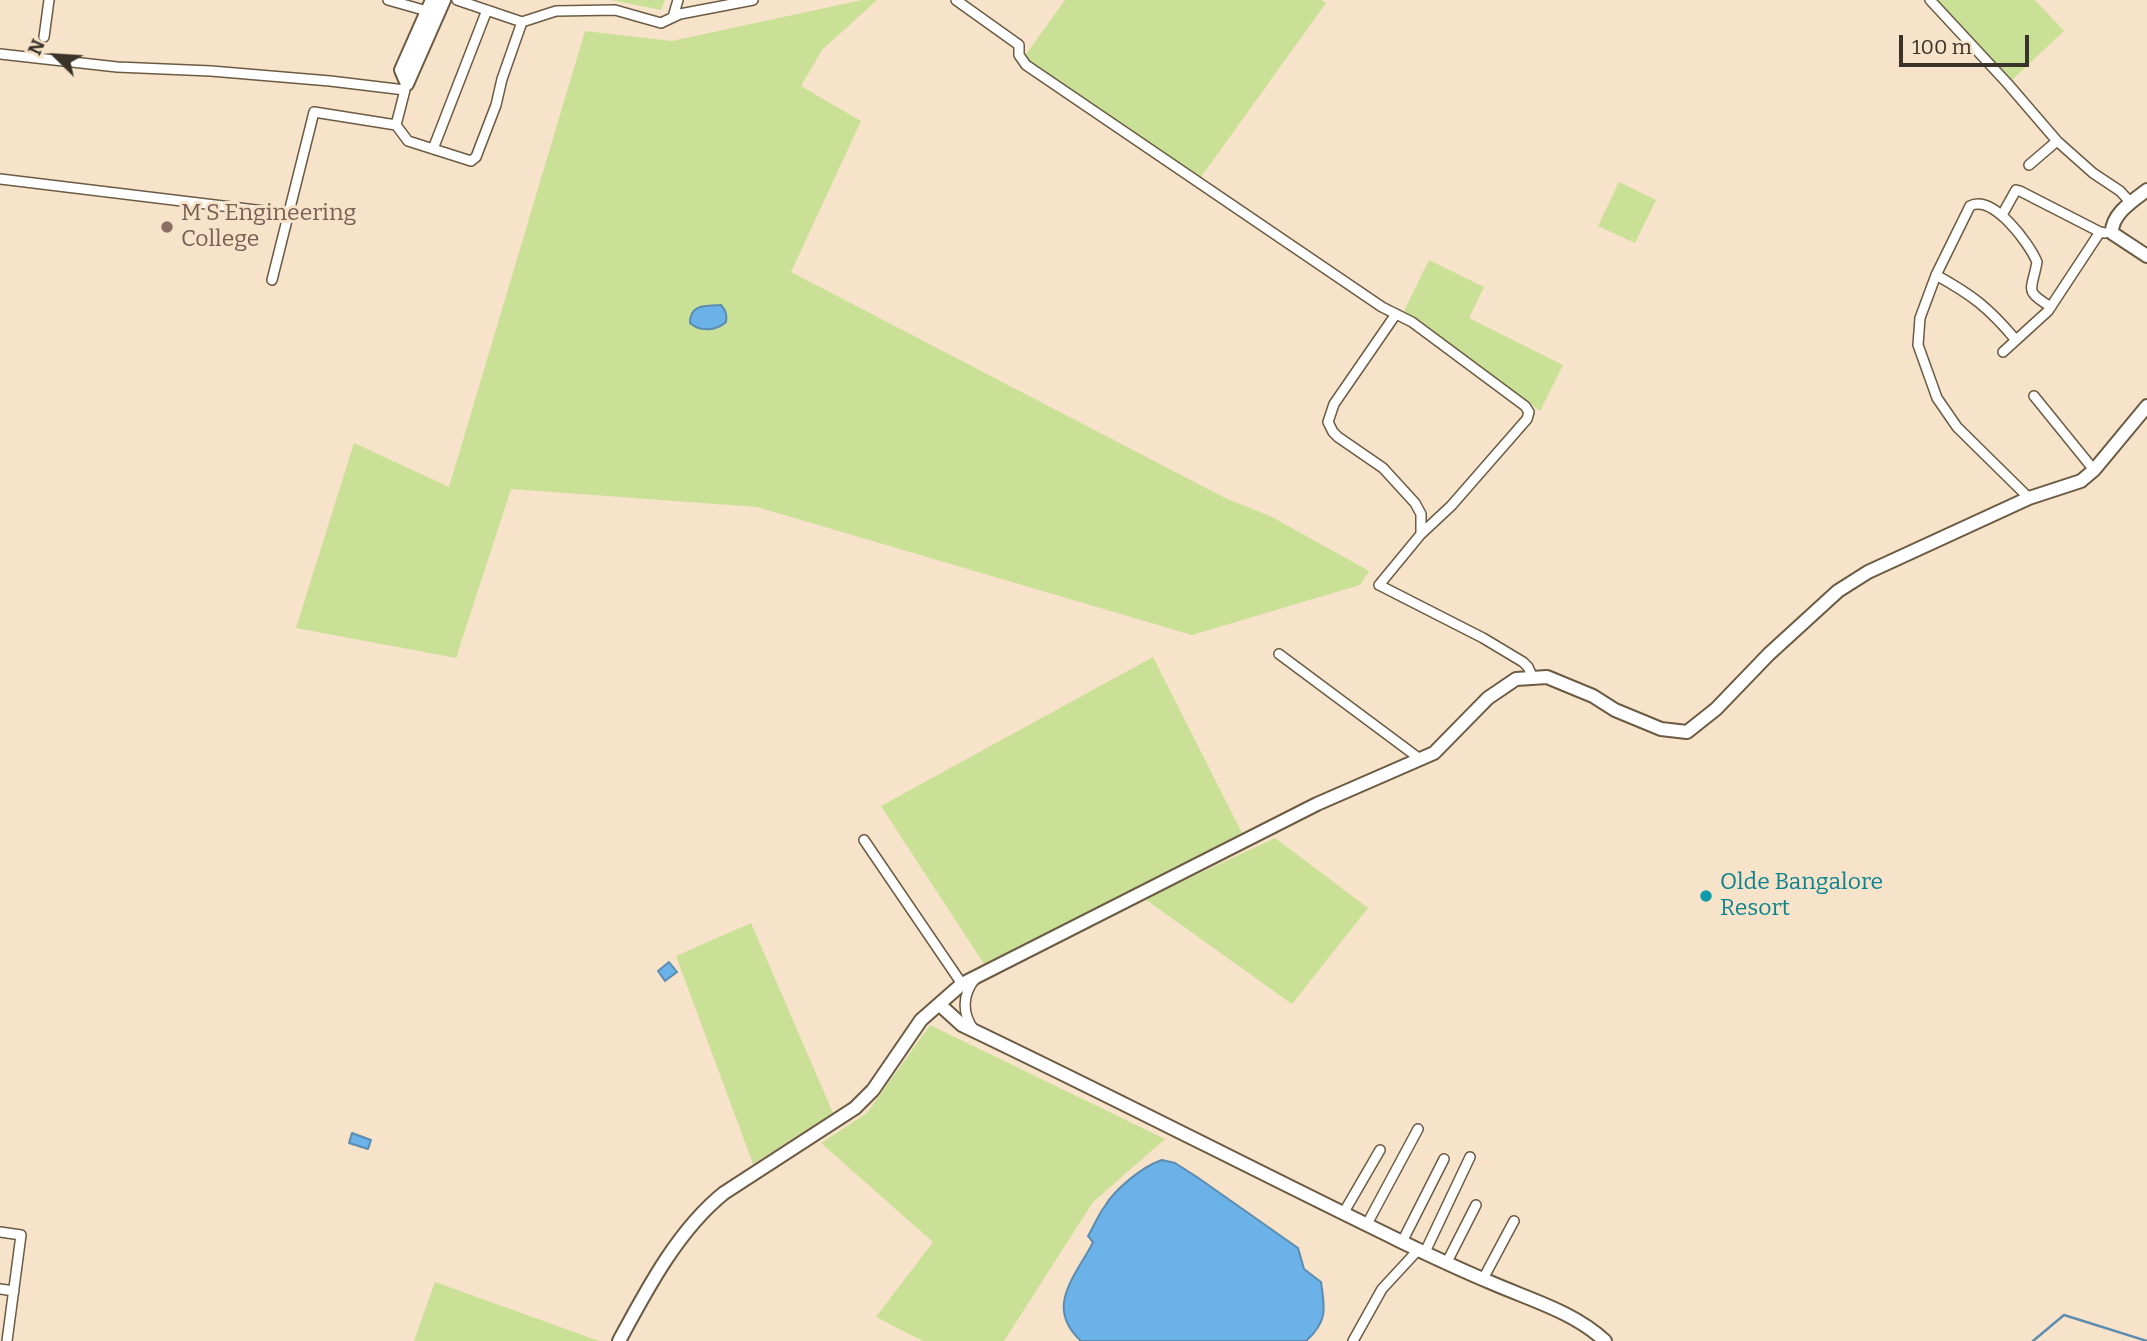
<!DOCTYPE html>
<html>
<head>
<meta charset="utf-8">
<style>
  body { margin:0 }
  #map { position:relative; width:2147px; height:1341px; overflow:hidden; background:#f7e3c9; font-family:Bitter,serif }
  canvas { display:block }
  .north { position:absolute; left:21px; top:21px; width:70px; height:70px; -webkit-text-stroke:5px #f7e3c9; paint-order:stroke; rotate:294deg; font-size:19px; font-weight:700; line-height:28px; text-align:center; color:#3a3329 }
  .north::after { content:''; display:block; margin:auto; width:24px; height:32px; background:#3a3329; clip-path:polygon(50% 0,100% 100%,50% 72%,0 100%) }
  .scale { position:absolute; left:1899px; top:35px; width:130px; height:32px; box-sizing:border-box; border:4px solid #3a3329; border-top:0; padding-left:9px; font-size:21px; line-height:24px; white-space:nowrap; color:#3a3329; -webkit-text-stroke:5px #f7e3c9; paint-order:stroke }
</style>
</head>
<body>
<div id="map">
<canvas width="2147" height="1341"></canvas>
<div class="north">N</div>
<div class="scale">100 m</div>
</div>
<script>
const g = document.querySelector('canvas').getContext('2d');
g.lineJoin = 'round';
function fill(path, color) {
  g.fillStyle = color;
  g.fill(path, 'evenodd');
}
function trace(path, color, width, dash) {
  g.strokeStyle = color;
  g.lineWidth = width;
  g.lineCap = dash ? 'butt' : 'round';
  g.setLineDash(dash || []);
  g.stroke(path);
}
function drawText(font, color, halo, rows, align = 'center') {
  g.font = font + ' Bitter,serif';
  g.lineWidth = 6;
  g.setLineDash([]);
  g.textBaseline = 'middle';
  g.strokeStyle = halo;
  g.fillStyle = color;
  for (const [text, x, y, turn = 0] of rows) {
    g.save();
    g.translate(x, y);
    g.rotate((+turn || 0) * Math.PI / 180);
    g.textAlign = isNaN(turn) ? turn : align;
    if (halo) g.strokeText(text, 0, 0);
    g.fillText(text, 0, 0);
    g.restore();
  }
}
const green = new Path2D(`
  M537 0H665L661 10 611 0Z
  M862 0H877L822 50 801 86 861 121 791 272 1225 498 1270 516 1369 571 1360 585 1192 635 757 507 511 489 456 658 296 628 354 443 449 487 585 31 672 41Z
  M1065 0H1321L1326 3 1201 177 1024 57Z
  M1935 0H2035L2064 31 2011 81Z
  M1619 182 1656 200 1635 243 1598 226Z
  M1429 260 1484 287 1469 318 1563 365 1540 411 1404 311Z
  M1153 657 1242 833 984 964 881 806Z
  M1275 838 1368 908 1292 1004 1145 899Z
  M751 923 833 1113 753 1164 676 956Z
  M930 1025 1165 1139 1093 1202 1004 1341H923L876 1317 933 1242 821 1143 867 1113Z
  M435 1282 599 1341H414Z`);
const water = new Path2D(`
  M721 305C726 311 727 314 726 322 716 331 700 332 690 323 690 304 705 306 721 305Z
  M669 962 677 972 665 981 658 971Z
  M352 1133 371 1140 368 1149 349 1143Z
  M1162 1160 1175 1163 1197 1177 1298 1248 1304 1269 1321 1282C1325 1309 1328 1321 1306 1341H1081C1046 1309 1072 1280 1090 1248L1093 1242 1088 1236C1094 1226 1098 1215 1105 1206 1115 1189 1143 1166 1162 1160Z`);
const stream = new Path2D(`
  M2033 1341 2064 1315 2147 1341`);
const street = new Path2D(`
  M388 0 427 11
  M956 0 1019 45V55L1026 65 1382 307 1412 322 1525 406 1529 412 1527 419 1451 506 1421 534 1379 585 1483 638 1523 662 1528 667 1533 678
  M1930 0 2008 84 2057 141 2093 173 2120 191 2131 203
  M673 17 678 0
  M522 22 556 11 615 10 661 23 680 14 753 0
  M44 37 49 0
  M0 54 117 67 211 71 330 81 405 90 396 125 408 141 471 161 476 157 496 105 502 79 522 22 457 0
  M433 149 487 10
  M2029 165 2057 141
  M0 179 289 214
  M2002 215 2016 190 2020 191 2100 232 2105 233
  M1936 275C1972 295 1988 307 2015 339
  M272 280 314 112 396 125
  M1396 314 1334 404 1328 422 1333 432 1338 437 1383 468 1415 503 1421 514V534
  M2003 352 2048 311 2100 232
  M2034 396 2094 470
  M2029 498 1957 427 1937 398 1918 345 1920 318 1936 275 1970 206C1993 194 2029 243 2037 262 2032 291 2023 290 2051 307
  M1279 654 1420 759
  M864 840 962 984
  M974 1030C962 1014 962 995 975 979
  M1344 1212 1380 1150
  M1367 1224 1418 1129
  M0 1232 21 1235 7 1341
  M1402 1242 1444 1159
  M1425 1252 1470 1157
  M1447 1262 1476 1205
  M1483 1279 1514 1221
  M0 1289 14 1291
  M1353 1341 1382 1289 1419 1249`);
const secondary = new Path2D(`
  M407 84 444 0
  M407 84 401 70 432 0
  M2147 190C2134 200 2111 214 2112 233L2147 256
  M940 1005 962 1025C1109 1095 1254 1170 1400 1241 1431 1256 1461 1270 1492 1283 1531 1300 1574 1312 1605 1341
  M619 1341C647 1289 678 1230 724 1193L855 1108 873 1090 921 1020 962 984 1317 804 1434 753 1488 698 1516 679 1547 677 1593 696 1615 710 1661 729 1687 732 1716 709 1769 654 1838 591 1868 572 2029 498 2081 481 2094 470 2147 406`);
const markers = [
  [167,227,7,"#8d6e63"],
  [1706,896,7,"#0f9aa8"]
];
const educationNames = [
  ["M S Engineering",181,214],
  ["College",181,240]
];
const cultureNames = [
  ["Olde Bangalore",1720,883],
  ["Resort",1720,909]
];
fill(green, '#c9e096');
fill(water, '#6bb2e9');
trace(water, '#5c8caf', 2);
trace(stream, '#5c8caf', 2.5);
trace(street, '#6b5b43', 12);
trace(secondary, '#6b5b43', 16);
trace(street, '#fff', 9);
trace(secondary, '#fff', 12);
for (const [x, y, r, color] of markers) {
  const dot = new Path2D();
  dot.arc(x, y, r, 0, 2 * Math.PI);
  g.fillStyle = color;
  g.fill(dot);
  trace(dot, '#f7e3c9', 2.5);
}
drawText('23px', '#785e54', '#f7e3c9', educationNames, 'left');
drawText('23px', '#0d838f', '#f7e3c9', cultureNames, 'left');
</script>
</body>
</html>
